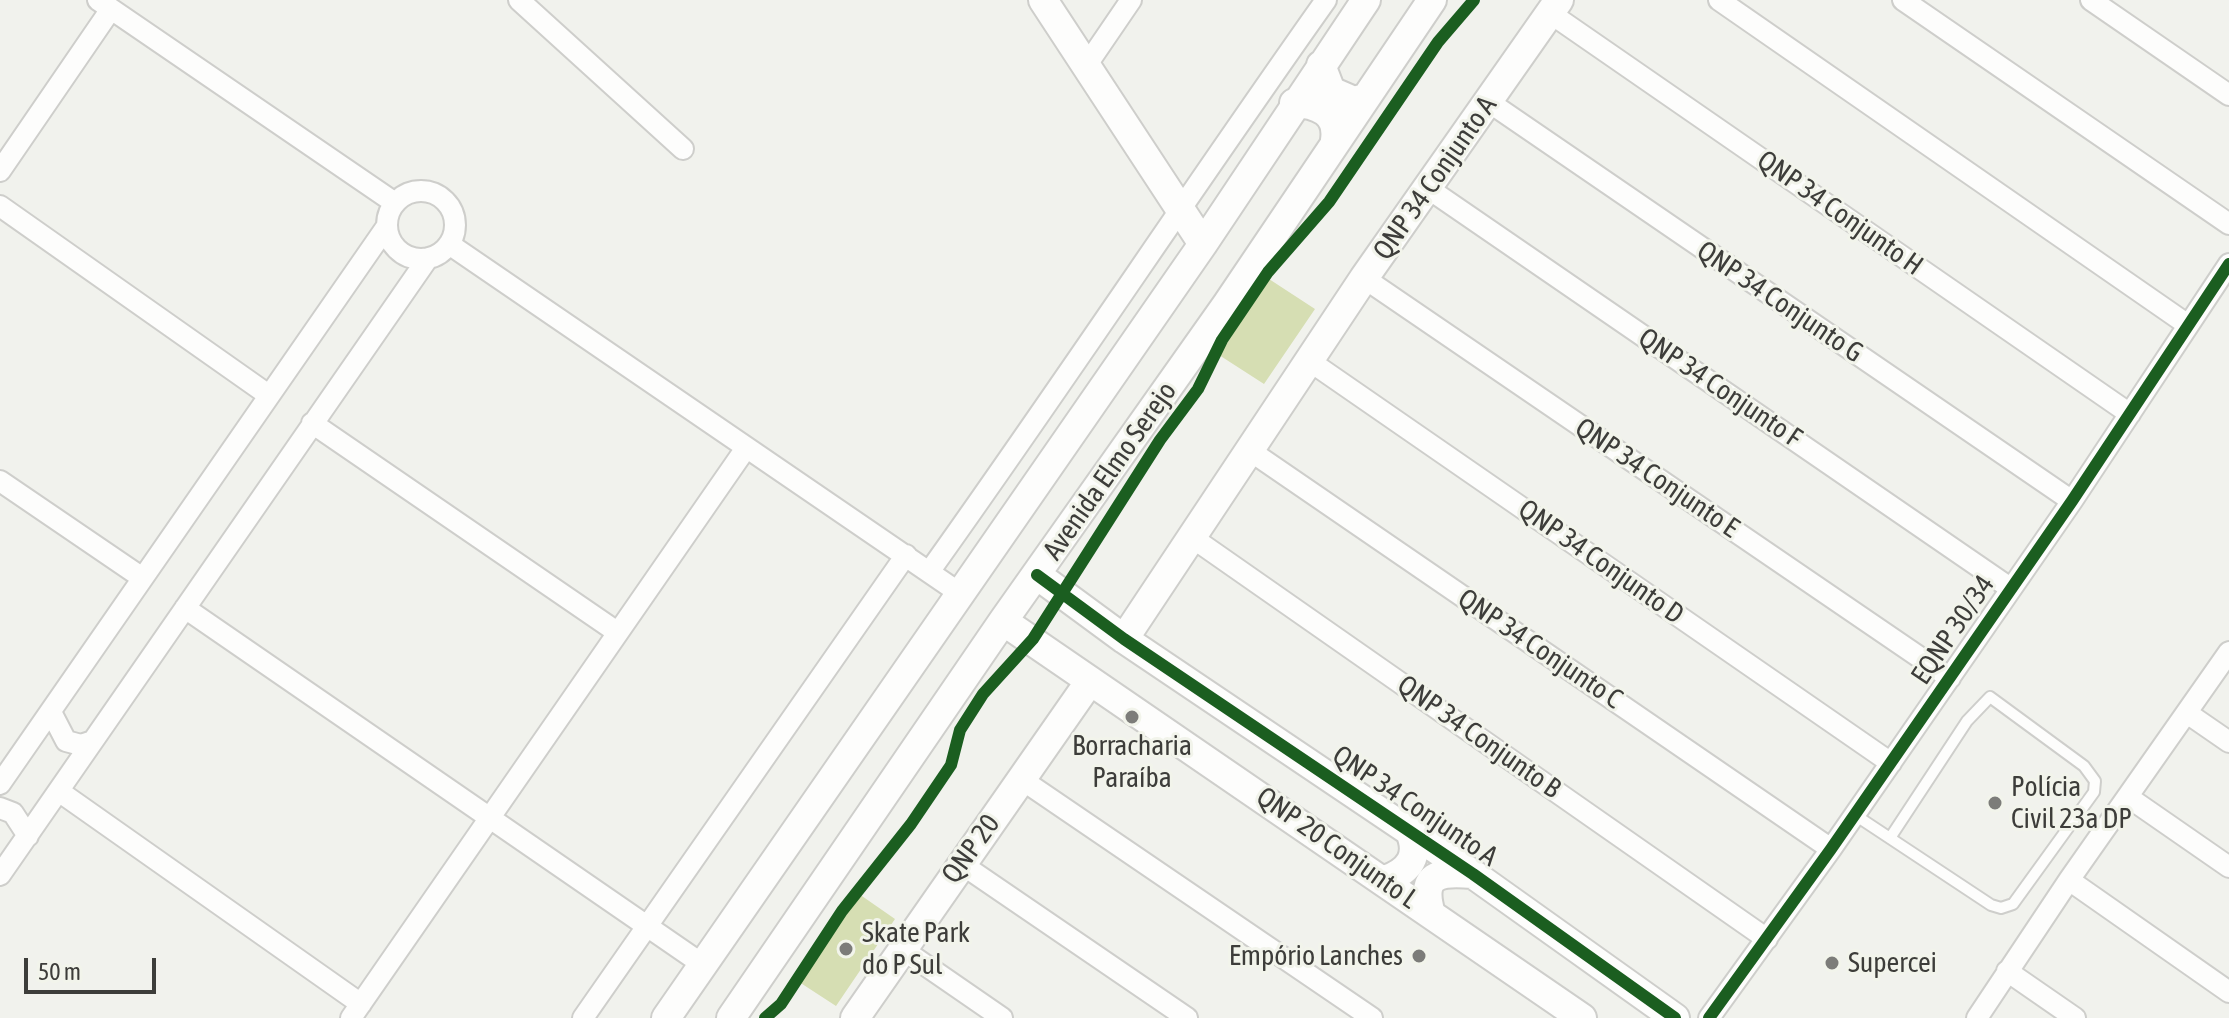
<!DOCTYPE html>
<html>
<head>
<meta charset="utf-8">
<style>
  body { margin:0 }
  #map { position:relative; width:2229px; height:1018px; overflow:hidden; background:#f1f2ed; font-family:"Asap Condensed",sans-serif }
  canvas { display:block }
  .scale { position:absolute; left:24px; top:958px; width:132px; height:36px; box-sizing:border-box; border:4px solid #3d3d3a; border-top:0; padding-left:10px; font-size:24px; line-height:28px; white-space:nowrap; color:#3d3d3a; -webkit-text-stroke:6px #f2f4eb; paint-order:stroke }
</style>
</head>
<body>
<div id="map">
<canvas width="2229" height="1018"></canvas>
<div class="scale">50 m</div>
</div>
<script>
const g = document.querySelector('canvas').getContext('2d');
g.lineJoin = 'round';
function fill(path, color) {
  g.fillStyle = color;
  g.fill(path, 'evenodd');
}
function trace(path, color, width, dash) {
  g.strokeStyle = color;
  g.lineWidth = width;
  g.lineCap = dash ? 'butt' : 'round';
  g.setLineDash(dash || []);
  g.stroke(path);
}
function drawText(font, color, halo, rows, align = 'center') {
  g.font = font + ' "Asap Condensed",sans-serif';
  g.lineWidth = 6;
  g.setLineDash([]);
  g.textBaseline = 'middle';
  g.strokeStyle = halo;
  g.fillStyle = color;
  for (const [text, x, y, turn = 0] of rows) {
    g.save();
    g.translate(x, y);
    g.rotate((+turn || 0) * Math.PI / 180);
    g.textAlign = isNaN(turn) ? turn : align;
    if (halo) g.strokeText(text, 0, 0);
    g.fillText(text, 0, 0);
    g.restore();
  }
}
const green = new Path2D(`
  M1269 279 1315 309 1264 384 1219 355Z
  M859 894 895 919 836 1006 796 980Z`);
const lane = new Path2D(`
  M1855 815 1991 905 2001 908 2013 904 2094 792 2095 781 2084 766 1990 697 1967 721 1890 838`);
const street = new Path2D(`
  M98 0 395 203
  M519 0 683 149
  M1719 0 2188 325
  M1903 0 2229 224
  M2091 0 2229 95
  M1550 13 2130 414
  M1086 66 1131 0
  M1489 102 2072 501
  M0 171 111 9
  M1429 189 2010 588
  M387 225a34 34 0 1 1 68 0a34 34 0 1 1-68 0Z
  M0 206 267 394
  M449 244 958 592
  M1364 278 1950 678
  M1311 362 1891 763
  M312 423 617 632
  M1249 450 1831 849
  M0 481 141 577
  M1190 536 1767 939
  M929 572C1064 383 1192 189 1326 0
  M185 608 702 964
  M51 712 66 741 81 745 93 741
  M2187 713 2229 742
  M1021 779 1372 1018
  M0 784 387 226
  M60 792 361 1004
  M2128 797 2229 867
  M0 808 13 813 28 836
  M960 863 1187 1018
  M0 875 428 258
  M2069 880 2229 992
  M902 949 1002 1018
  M2007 971 2075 1018
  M351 1018 746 448
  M583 1018 906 555
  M1709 1018 1831 849 2072 501 2229 264
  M1977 1018 2069 880 2229 652`);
const secondary = new Path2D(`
  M1043 0 1203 244
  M1321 65 1331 91 1354 101 1365 98
  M1294 103C1318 104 1339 113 1335 140
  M1037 575 1124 639 1473 874 1675 1018
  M1003 621 1582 1018
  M1124 639 1364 278 1559 0
  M1385 880C1410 871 1421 855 1409 830
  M1431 914C1419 874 1439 871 1473 874
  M666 1018 1203 244 1366 0
  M731 1018 1003 621 1227 304 1432 0
  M855 1018 1090 681`);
const cycleway = new Path2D(`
  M1037 575 1124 639 1473 874 1675 1018
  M765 1018 781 1004 842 911 911 824 951 765 960 730 983 694 1033 639 1160 440 1198 389 1222 340 1268 272 1329 202 1438 42 1474 0
  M1709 1018 1831 849 2072 501 2229 264`);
const markers = [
  [1132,717,8,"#7c7c79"],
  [1995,803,8,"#7c7c79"],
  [846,949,8,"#7c7c79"],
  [1419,956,8,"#7c7c79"],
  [1832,963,8,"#7c7c79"]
];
const streetNames = [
  ["QNP 34 Conjunto A",1435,178,-55],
  ["QNP 34 Conjunto H",1840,213,35],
  ["QNP 34 Conjunto G",1780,302,34],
  ["QNP 34 Conjunto F",1720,388,34],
  ["Avenida Elmo Serejo",1110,471,-55],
  ["QNP 34 Conjunto E",1657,478,34],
  ["QNP 34 Conjunto D",1601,562,35],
  ["EQNP 30/34",1953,630,-56],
  ["QNP 34 Conjunto C",1540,649,34],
  ["QNP 34 Conjunto B",1479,737,35],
  ["QNP 34 Conjunto A",1415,806,34],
  ["QNP 20 Conjunto L",1337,848,35],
  ["QNP 20",971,849,-54]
];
const poiNames = [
  ["Borracharia",1132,746,"center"],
  ["Paraíba",1132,778,"center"],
  ["Polícia",2011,787],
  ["Civil 23a DP",2011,819],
  ["Skate Park",862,933],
  ["do P Sul",862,965],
  ["Empório Lanches",1403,956,"right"],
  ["Supercei",1848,963]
];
fill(green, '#d6deb3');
trace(lane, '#cececb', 14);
trace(street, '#cececb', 24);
trace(secondary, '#cececb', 32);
trace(lane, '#fdfdfc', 10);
trace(street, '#fdfdfc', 20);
trace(secondary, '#fdfdfc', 28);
trace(cycleway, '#1b5e20', 12);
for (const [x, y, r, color] of markers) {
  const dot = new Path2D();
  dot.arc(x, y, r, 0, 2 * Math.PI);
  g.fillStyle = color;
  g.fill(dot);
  trace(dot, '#f2f4eb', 3);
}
drawText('28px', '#3d3d3a', '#f2f4eb', streetNames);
drawText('28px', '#3d3d3a', '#f2f4eb', poiNames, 'left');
</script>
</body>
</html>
